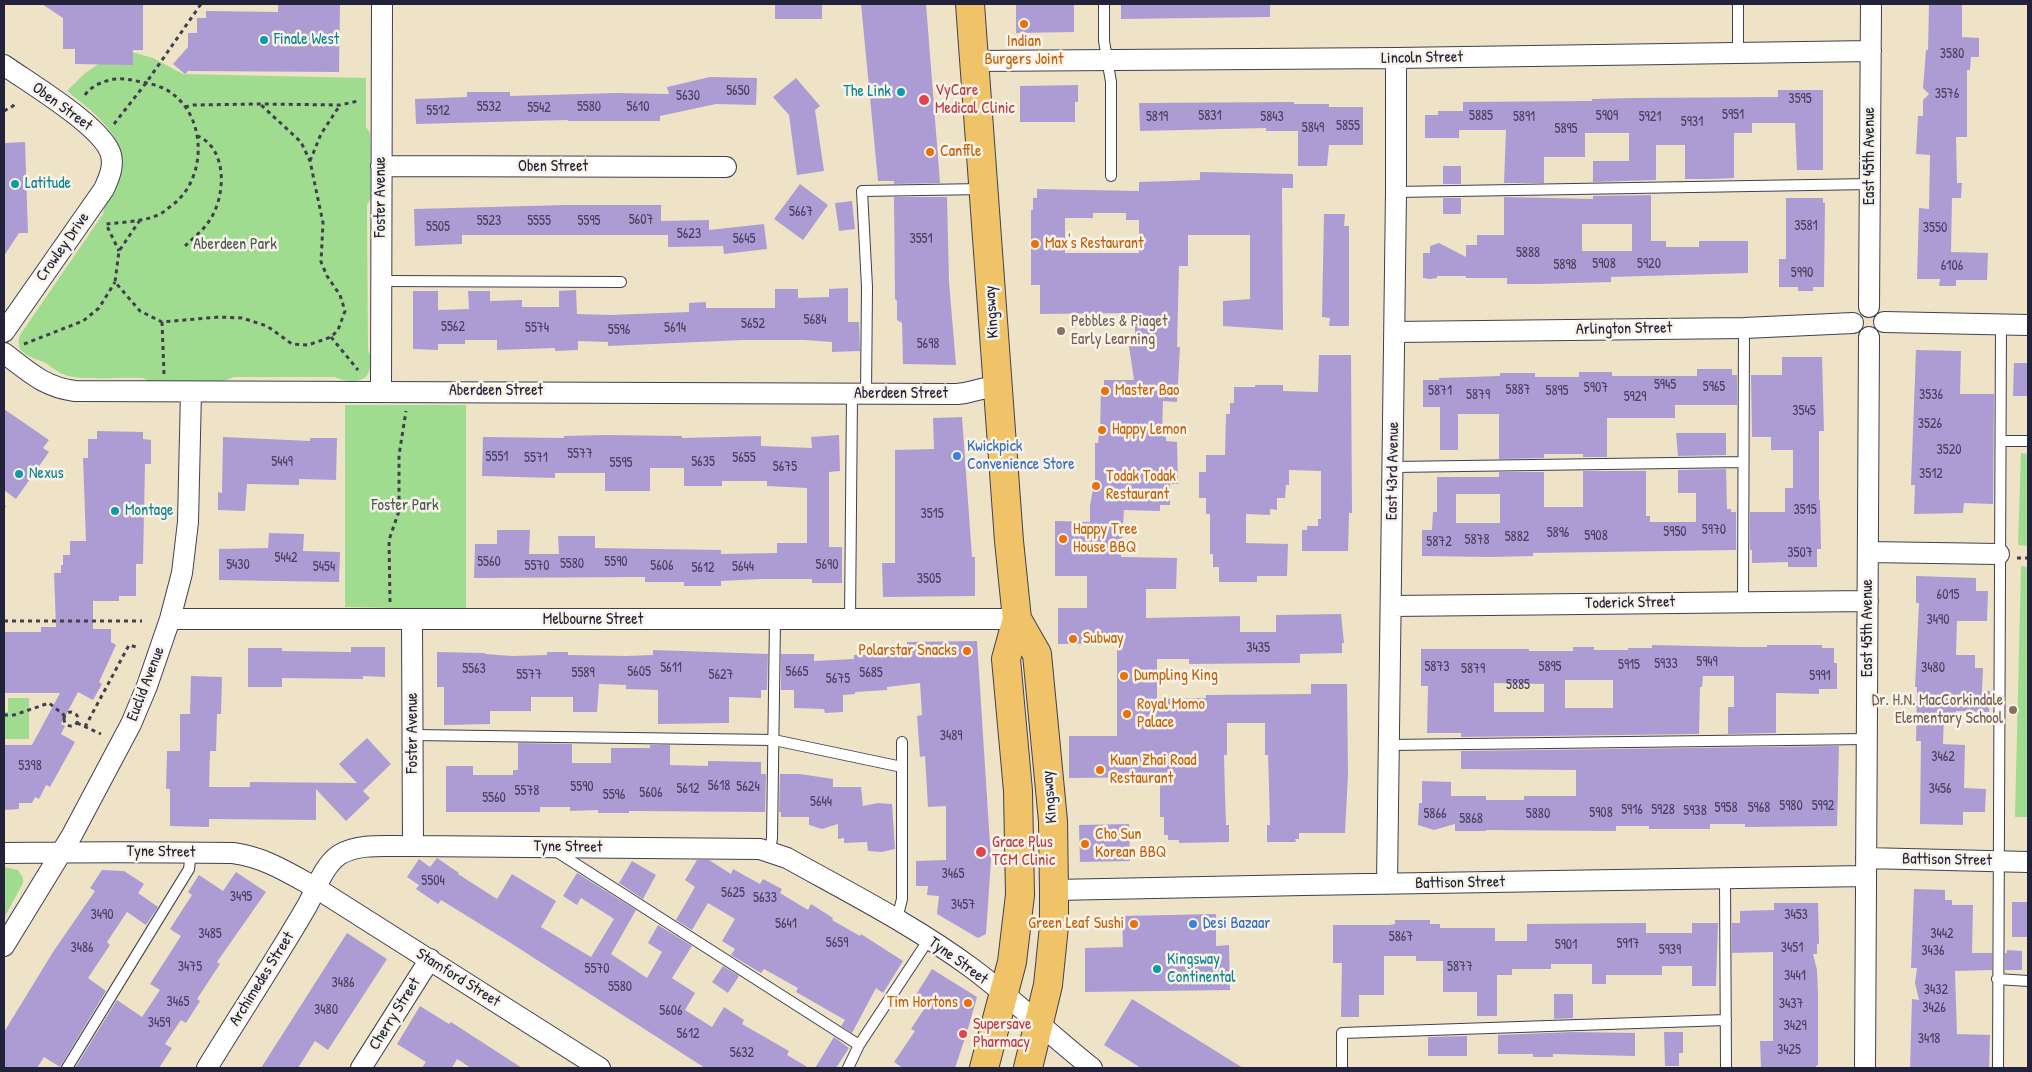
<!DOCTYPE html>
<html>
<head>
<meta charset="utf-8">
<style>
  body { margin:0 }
  #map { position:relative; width:2032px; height:1072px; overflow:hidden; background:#eee3c6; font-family:"Patrick Hand",sans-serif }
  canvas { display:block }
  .frame { position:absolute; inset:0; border:5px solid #22223b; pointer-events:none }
</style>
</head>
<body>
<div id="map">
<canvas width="2032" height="1072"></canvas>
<div class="frame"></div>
</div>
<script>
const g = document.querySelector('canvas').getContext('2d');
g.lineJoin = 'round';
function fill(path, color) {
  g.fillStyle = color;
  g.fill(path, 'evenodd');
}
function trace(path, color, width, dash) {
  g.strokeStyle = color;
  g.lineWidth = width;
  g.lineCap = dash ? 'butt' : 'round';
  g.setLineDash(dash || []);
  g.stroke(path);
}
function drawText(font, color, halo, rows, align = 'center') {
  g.font = font + ' "Patrick Hand",sans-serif';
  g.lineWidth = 5;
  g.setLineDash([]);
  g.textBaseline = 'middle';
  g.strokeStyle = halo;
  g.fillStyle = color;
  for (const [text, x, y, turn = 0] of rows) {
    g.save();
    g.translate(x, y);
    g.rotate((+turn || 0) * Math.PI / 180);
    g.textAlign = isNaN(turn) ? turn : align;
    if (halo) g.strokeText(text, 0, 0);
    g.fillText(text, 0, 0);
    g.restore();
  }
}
const green = new Path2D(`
  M132 52 153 58 183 74 366 78V127L370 133 371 198 367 205 368 350C372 358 372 369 366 377 355 384 345 381 334 377H234L221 382H151L143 378C122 377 83 381 65 375 56 372 49 364 41 361 28 356 14 352 20 335L103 214C104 202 115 193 119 181 134 140 94 113 67 91L84 74 107 58Z
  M345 405H466V609H441L435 613H399L393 608 345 607Z
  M2021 453 2028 454V546L2018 545Z
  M2021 566 2028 567V817H2015Z
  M8 698H29V739H4V712H8Z
  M4 867 18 870 23 878V883L4 918Z`);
const building = new Path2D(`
  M42 4H143V50H133V65L75 64V49H63V18Z
  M278 4H340L339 72 188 71 185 74 173 64 188 47V33H197V18H206V11L278 12Z
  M775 4H822V19H775Z
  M861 4H926L940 183 894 184V181H878Z
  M1016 4H1074V32L1016 33Z
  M1121 4H1270V17L1121 19Z
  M1929 4H1962V37L1979 38V57H1971L1970 70H1967V137H1956L1957 183H1962L1961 198H1952L1951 252 1988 253 1987 280H1956V286H1939L1940 279H1917L1919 208 1929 209 1930 155 1916 154 1918 116H1923V100L1929 94 1923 88 1926 50H1928Z
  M710 77 757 78 756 105 716 104 660 116V121H568V120L416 124 415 99 467 97V92H510V96L616 93 669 94 667 87Z
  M796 78 820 106 815 110 824 171 797 175 789 115 773 97Z
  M1078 85V102H1075V122H1020V86Z
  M1778 90H1823V170H1797L1795 123H1752V133H1734V178L1712 179H1685V145H1656V180L1593 182V161H1629V133H1585V157H1544V183H1504L1506 130H1459V138H1425V115H1438V111H1463V102L1592 101V99L1631 98 1778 97Z
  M1294 102V104H1329V107H1363V145H1329L1327 166H1298V131H1266V128L1140 131 1139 103Z
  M25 142 28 233H19L4 256V143Z
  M1443 166H1461V184H1443Z
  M1200 172 1293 174V188H1282L1283 330 1223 326V301L1250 299V235H1188V266H1179L1177 347H1180L1177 402 1163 401 1162 435 1166 437V441L1177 442 1178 484H1170V505H1160V511L1124 510 1121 557 1177 558 1176 589H1146V618L1240 616V632H1276V615L1341 614 1344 643H1342V653L1300 654V663L1189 664V659H1157V699L1206 698V695L1311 694V684H1347L1348 774 1345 833H1299V839H1295L1296 842H1267V825H1270L1269 786 1268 755H1265V723H1227V755H1224L1225 795 1226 825H1229V842L1179 843V840H1168V835H1164V817H1160V777L1069 778V736H1117V643L1058 644V608H1087V576H1055V521L1090 522V505L1095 479V443H1098L1099 434H1100L1101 388H1104V380H1134L1129 346H1135V313L1040 314V285H1031V210H1033V198H1037V189L1139 191V182L1200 180ZM1093 213H1126V220H1139V253H1065V218H1093Z
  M800 184 828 205 803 240 774 219Z
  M1651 195V241H1666V247H1699V241H1748V273L1611 277V282L1539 284H1507V278H1466V276H1437V278L1430 279 1423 278V253H1430V246L1439 243 1466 257V245H1477V235H1504V197L1593 199V196ZM1582 224H1632V251H1582Z
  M894 197H947L949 282 956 365 903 364 902 323 897 320V301L895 299Z
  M1443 198H1461V214H1443Z
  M1786 198H1823V203H1825L1824 287H1813V291H1798V287H1779V259H1786Z
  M852 201 855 229 839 231 835 203Z
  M566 205H661V221L709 220V230L764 224 767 249 724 254 723 246 668 247V235H462V244L415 246 414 209Z
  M1324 214H1345L1344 226H1349V326H1329L1330 318 1322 317Z
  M848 288V322H859L860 351 832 352V342L804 340H743L608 346V342L578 341V350L555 351V348L497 350V340H465V344H438V350L413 349V291H438V310L469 309 468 291H490V301L522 300V307H559V291L576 290 577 314 610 315 689 312V303L706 302V308H775V289H798V298L829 297V289Z
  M1916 350 1961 351 1960 394H1994L1993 504 1964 503 1963 513 1914 514 1915 485H1911Z
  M1319 355H1351L1352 513H1349L1348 551H1302V530H1307V526H1318V519H1321V471L1289 470V485H1286L1285 498H1277V510L1270 509V515L1246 514V543L1288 544 1287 576H1257V582H1219V567H1213V554H1210V514H1206V498H1199V472H1206V455H1225L1226 414H1230V403H1234V387H1255V385H1283V391L1318 392Z
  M1782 357H1822L1824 431H1819V500H1820L1821 549H1817V567H1788V562L1752 563V550H1750V512H1785V488H1793V450H1771V437H1752L1751 375H1782Z
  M2014 363H2028V396H2013Z
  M1697 369H1732V375H1737V405H1675V418H1607V457H1583V454H1544V458L1499 459V414H1458V450H1440V407H1423V380H1439V378L1500 376V373H1535V377H1579V372H1612V376H1697Z
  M4 409 49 440 43 448 49 452 16 499 4 490Z
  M962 417 972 557H975V596L883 597 882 563H895V450L934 449 933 418Z
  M97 431 143 432V439L151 440V464H145L143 564H136V596H119V601H93V629H111V642L116 645 99 682 102 684 93 700 78 692 61 724 65 726 61 734 75 742 50 787 46 785 39 799 35 797 32 803H19V809L4 810V745H32L60 693H4V632H41V627H56L54 573H61V565H63V555H70V541H86L83 458H88V439H97Z
  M1676 433H1726V455L1678 456Z
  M605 435 682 436V438L761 436V446L812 448 811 437 839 435 840 471 829 472V547H842V583H812V579H761L721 581V586H684V582H645V577L474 578 475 544H497V530H530L529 554H559L558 536H595V548L721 550V554L777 553V543H807V488L767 486V481H722V486H684V468H650V491H605V473H555V478L482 476 483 437 564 438V436Z
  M223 437 310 441V438H337L336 480 299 479V485L247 484 245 511 218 510V492L222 493Z
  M1726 469 1727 509H1731V512H1736V550L1533 553V556L1492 557 1422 556V530H1432L1433 512H1437V477H1499V472H1544V507H1583V471H1646V516H1650V522H1696V493H1678V470ZM1456 494H1500V523H1456Z
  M269 533 304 534 303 551 340 552 339 582 219 580V549L268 548Z
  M1916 576 1976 578V591H1988L1987 621H1957L1956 655H1975V668H1983L1982 691H1990L1989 712 1956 711V715H1944L1943 744 1965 745 1964 788 1986 789 1985 812H1963V825L1920 824 1921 741H1916L1917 687H1915L1919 603H1916Z
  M977 641 991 860 986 934 978 938 937 914 939 896 927 895 928 886H916V861L946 860V806L928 807 925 756 920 757 917 716 922 715 920 683 887 687V690L855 692V694L843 695V712L825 713 824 709 794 708V690H781V654H814V661L854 659V655L908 653 907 642Z
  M1652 645 1742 647H1767V645H1822V648H1834V663H1837V689H1819V694L1776 693V733L1728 734V707H1734V676H1703L1702 687H1700L1699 734 1461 737V733H1427L1428 686H1421V649H1529V651H1573V647H1594V650H1628V648H1652ZM1565 680H1613V708H1565ZM1494 683 1544 684V712H1494Z
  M351 647H385V677L363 676V679L282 678V687H248V648H282V651L351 652Z
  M653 650 768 654 767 690H761V698L729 697V723L658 724V690L626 689V685L599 684 597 712H573V697H531V711H490V724L444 725V687H437V652L485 653V654L512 656 547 655V652H568V655L626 656 653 655Z
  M191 676 222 677 221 714H217L216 751H210L209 787H250V782L357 783 339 764 367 738 391 764 363 791 370 798 346 821 316 789V820L209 819V827L170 826V789H166L167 751H180V714H190Z
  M518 743 572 744V763H611V748H650V745H670V765L708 766V761L761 762V774H766L765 812 629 811V813H598V810L570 811V807H540V812H446V766H473V775H513V770H518Z
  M1839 746 1837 826 1745 827V824H1710V829H1649V826H1616V831L1486 830V831H1455V824L1434 830 1418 825 1419 803H1422V781L1451 782V796H1486V800H1524V796H1576V770L1461 769V751Z
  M780 774H800L833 779V787H861L863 806 878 803 892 804 895 849 882 852 868 851 867 842 844 843V838L838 839V824L822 829 809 825V817H781V812H779Z
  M1129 824 1130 861 1080 862 1079 825Z
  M437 858 459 873 458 874 497 899 512 874 556 901 541 927 591 957 614 919 581 898 577 905 563 896 577 873 636 910 611 954 647 978 662 952 648 943 658 925 692 946 672 978 695 993 685 1010 712 1027 724 1007 744 1020 742 1024 789 1051 787 1055 809 1068H705L506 940 441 900 438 904 416 889 419 885 407 877 419 859 430 867Z
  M697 860H709L731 874 733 869 760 884 763 879 782 889 780 893 808 910 811 904 833 918 832 920 860 936 861 934 903 961 883 993 876 988 852 1033 841 1026 845 1020 796 992 798 988 764 969 761 973 731 955 735 949 722 941 735 919 708 903 692 930 676 920 695 887 685 880Z
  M632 861 656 875 643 899 619 883Z
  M102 870 124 871 144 884 138 893 158 907 146 925 127 912 107 942 110 945 88 978 106 991 60 1067 44 1057 37 1068H4V1032L53 952 95 891 90 888Z
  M236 872 266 892 217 962 220 964 197 999 200 1001 186 1023 181 1020 165 1044 172 1048 159 1068H75L117 1000 142 1017 160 990 150 984 181 936 170 929 192 895 188 892 199 875 223 891Z
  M1914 889 1945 890V900H1952V905H1973L1972 953H1992V970L1955 971 1957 1034 1990 1035 1989 1068H1910L1912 999 1919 1000 1915 983 1917 968H1911Z
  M2012 902H2028V937H2012Z
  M1774 903H1818L1819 944H1817V954H1813L1817 970 1818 993V1065L1816 1066V1068H1761L1760 1041H1773V952L1732 953V923H1740V911L1774 910Z
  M1216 914V946L1229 945 1230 990 1085 992V948L1123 947 1122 916Z
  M1395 920H1430V924H1440V928H1495V941H1527V924L1646 923V933H1692V923H1718L1716 986H1692V966H1662V975H1606V984H1592V964H1551V969H1512V975H1497V1016H1477V992H1443V961H1416V956H1384V995H1359V1017H1341L1342 963H1333V925H1389L1395 924Z
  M347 933 387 959 328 1050 315 1041 298 1068H261Z
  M2007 950 2022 951V970H2005V953H2007Z
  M723 966 739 976 728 993 712 982Z
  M932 969 977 997 967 1032 955 1068H903L894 1062 915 1031 911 1029 926 1006 914 998Z
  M1554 994H1573V1018L1554 1019Z
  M1132 999 1243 1068H1141L1104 1045Z
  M420 1006 449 1024 451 1022 522 1068H471L457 1059 452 1068H422L426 1062 397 1044Z
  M1573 1032 1635 1033V1056L1553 1054V1057H1533V1054H1498V1035Z
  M1664 1032H1683V1053H1679V1066H1665Z
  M1467 1036V1056H1428V1037Z
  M834 1037 849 1048 836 1068H815Z`);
const path = new Path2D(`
  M85 95C92 85 104 81 115 79 124 78 132 80 141 82 148 83 156 85 163 88 208 110 209 179 171 206 167 209 163 213 158 215 142 222 123 222 106 224L119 251
  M185 107 193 105 260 104 340 105 358 101
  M4 111 13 106 16 102
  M114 124 146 83 201 4
  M310 161 321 134 340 105
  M140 220 119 251 115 282 140 311 162 322 219 317 242 318 267 326 292 344 308 345 331 337 338 330 345 311 340 295 327 276 321 262 323 223 310 161 301 142 260 104
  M185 246C192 239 201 232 207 224 226 200 229 150 198 136
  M162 322 164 374
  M331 337 358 370
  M24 344 83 321 99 308 115 282
  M4 507V506
  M2017 558H2028
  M390 602 389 540 399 511V455L406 411
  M4 621H142
  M64 719a7 7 0 1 1 14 0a7 7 0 1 1-14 0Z
  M4 715H14L49 703 65 716
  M77 723 101 734
  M85 727 129 645 136 647`);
const lane = new Path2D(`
  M1104 4V41L1111 82V176
  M1738 4V52
  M1396 192 1870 184
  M382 281 621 282
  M866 394 867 287 862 191 983 189
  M2001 441H2028
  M1394 467 1743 462
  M1743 602 1744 328
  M850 620 852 394
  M414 735 774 740 902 767
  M1389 745 1867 739
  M554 850 859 1045
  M770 851 772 838 775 620
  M1725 879 1726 1068
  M897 919 902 899V742
  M1997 979 2028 981
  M67 1068 189 869 191 852
  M848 1068 859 1045 929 939
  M1342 1068V1033L1726 1020
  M1998 1068 2001 324`);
const street = new Path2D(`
  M974 61 1396 58 1871 51
  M4 65C29 83 104 127 111 155 114 167 109 178 104 189L4 332
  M381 166 726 167
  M1869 307 1871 4
  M1884 322 2028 325
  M1395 332 1744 328 1853 323
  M4 353C29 372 44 387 75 391L957 394 965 393 998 385
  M381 391 382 4
  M1868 552 1999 554
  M1392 606 1868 601
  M170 619H1017
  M412 620 413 846
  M4 853C80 852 156 852 233 853 264 857 289 873 316 888L600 1068
  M1866 858 2028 862
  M1387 884 1396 192V58
  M1054 890 1304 885 1866 876
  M4 946 72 835 131 724 147 686 170 619 182 573 188 522 191 392
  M207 1068C240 1014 275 961 307 906 316 890 323 866 339 855 360 842 390 847 413 846L760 849 787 858C850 893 915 926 973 969 1014 1000 1052 1036 1092 1068
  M361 1068 430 959
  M1865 1068 1869 337`);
const primary = new Path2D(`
  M970 4 1009 541 1017 619 1006 659 1018 791 1020 895 1012 962 984 1068
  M1017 619 1037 654 1053 821 1054 890V926L1048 985 1028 1068`);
const markers = [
  [1024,24,5,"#e8710a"],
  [264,40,5,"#0f9aa8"],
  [901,92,5,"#0f9aa8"],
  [924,100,6,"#e0444e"],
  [930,152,5,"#e8710a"],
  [15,184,5,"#0f9aa8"],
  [1035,244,5,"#e8710a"],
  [1061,331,5,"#8d6e63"],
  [1105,391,5,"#e8710a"],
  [1102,430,5,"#e8710a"],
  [957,456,5,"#3f7fe0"],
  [19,474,5,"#0f9aa8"],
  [1096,486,5,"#e8710a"],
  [115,511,5,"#0f9aa8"],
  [1063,539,5,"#e8710a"],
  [1073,639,5,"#e8710a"],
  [967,651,5,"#e8710a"],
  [1124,676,5,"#e8710a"],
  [2013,710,5,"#8d6e63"],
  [1127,714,5,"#e8710a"],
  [1100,770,5,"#e8710a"],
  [1085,844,5,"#e8710a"],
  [981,852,6,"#e0444e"],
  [1134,924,5,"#e8710a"],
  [1193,924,5,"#3f7fe0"],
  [1157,969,5,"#0f9aa8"],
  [968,1003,5,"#e8710a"],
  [963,1034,5,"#e0444e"]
];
const numberNames = [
  ["3580",1952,54],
  ["5650",738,91],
  ["3576",1947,94],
  ["5630",688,96],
  ["3595",1800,99],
  ["5532",489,107],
  ["5580",589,107],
  ["5610",638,107],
  ["5542",539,108],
  ["5512",438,111],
  ["5951",1733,115],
  ["5831",1210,116],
  ["5885",1481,116],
  ["5909",1607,116],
  ["5819",1157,117],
  ["5843",1272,117],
  ["5891",1524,117],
  ["5921",1650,117],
  ["5931",1692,122],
  ["5855",1348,126],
  ["5849",1313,128],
  ["5895",1566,129],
  ["5667",801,212],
  ["5607",641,220],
  ["5523",489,221],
  ["5555",539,221],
  ["5595",589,221],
  ["3581",1806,226],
  ["5505",438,227],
  ["3550",1935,228],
  ["5623",689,234],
  ["5645",744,239],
  ["3551",921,239],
  ["5888",1528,253],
  ["5908",1604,264],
  ["5920",1649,264],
  ["5898",1565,265],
  ["6106",1952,266],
  ["5990",1802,273],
  ["5684",815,320],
  ["5652",753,324],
  ["5562",453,327],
  ["5574",537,328],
  ["5614",675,328],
  ["5596",619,330],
  ["5698",928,344],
  ["5945",1665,385],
  ["5965",1714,387],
  ["5907",1596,388],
  ["5887",1518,390],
  ["5871",1440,391],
  ["5895",1557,391],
  ["5879",1478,395],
  ["3536",1931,395],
  ["5929",1635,397],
  ["3545",1804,411],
  ["3526",1930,424],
  ["3520",1949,450],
  ["5577",580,454],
  ["5551",497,457],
  ["5571",536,458],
  ["5655",744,458],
  ["5449",282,462],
  ["5635",703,462],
  ["5595",621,463],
  ["5675",785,467],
  ["3512",1931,474],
  ["3515",1805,510],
  ["3515",932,514],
  ["5970",1714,530],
  ["5950",1675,532],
  ["5896",1558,533],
  ["5908",1596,536],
  ["5882",1517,537],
  ["5878",1477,540],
  ["5872",1439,542],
  ["3507",1800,553],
  ["5442",286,558],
  ["5560",489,562],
  ["5590",616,562],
  ["5580",572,564],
  ["5430",238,565],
  ["5690",827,565],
  ["5570",537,566],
  ["5606",662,566],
  ["5454",324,567],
  ["5644",743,567],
  ["5612",703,568],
  ["3505",929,579],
  ["6015",1948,595],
  ["3490",1938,620],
  ["3435",1258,648],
  ["5949",1707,662],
  ["5933",1666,664],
  ["5915",1629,665],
  ["5873",1437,667],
  ["5895",1550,667],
  ["5611",671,668],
  ["3480",1933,668],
  ["5563",474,669],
  ["5879",1473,669],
  ["5605",639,672],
  ["5665",797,672],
  ["5589",583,673],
  ["5685",871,673],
  ["5577",529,675],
  ["5627",721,675],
  ["5991",1820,676],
  ["5675",838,679],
  ["5885",1518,685],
  ["3489",951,736],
  ["3462",1943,757],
  ["5398",30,766],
  ["5618",719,786],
  ["5590",582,787],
  ["5624",748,787],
  ["5612",688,789],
  ["3456",1940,789],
  ["5578",527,791],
  ["5606",651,793],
  ["5596",614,795],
  ["5560",494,798],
  ["5644",821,802],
  ["5980",1791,806],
  ["5992",1823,806],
  ["5958",1726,808],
  ["5968",1759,808],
  ["5916",1632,810],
  ["5928",1663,810],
  ["5938",1695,811],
  ["5908",1601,813],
  ["5866",1435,814],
  ["5880",1538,814],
  ["5868",1471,819],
  ["3465",953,874],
  ["5504",433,881],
  ["5625",733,893],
  ["3495",241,897],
  ["5633",765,898],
  ["3457",963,905],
  ["3490",102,915],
  ["3453",1796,915],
  ["5641",786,924],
  ["3485",210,934],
  ["3442",1942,934],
  ["5867",1401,937],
  ["5659",837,943],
  ["5917",1628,944],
  ["5901",1566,945],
  ["3486",82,948],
  ["3451",1792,948],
  ["5939",1670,950],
  ["3436",1933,951],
  ["3475",190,967],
  ["5877",1460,967],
  ["5570",597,969],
  ["3441",1795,976],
  ["3486",343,983],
  ["5580",620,987],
  ["3432",1936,990],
  ["3465",178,1002],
  ["3437",1791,1004],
  ["3426",1934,1008],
  ["3480",326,1010],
  ["5606",671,1011],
  ["3459",159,1023],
  ["3429",1795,1026],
  ["5612",688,1034],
  ["3418",1929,1039],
  ["3425",1789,1050],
  ["5632",742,1053]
];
const cultureNames = [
  ["Finale West",274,40],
  ["The Link",891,92,"right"],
  ["Latitude",25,184],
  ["Nexus",29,474],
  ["Montage",125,511],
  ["Kingsway",1167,960],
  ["Continental",1167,978]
];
const foodNames = [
  ["Indian",1024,42,"center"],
  ["Burgers Joint",1024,60,"center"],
  ["Canffle",940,152],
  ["Max's Restaurant",1045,244],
  ["Master Bao",1115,391],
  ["Happy Lemon",1112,430],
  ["Todak Todak",1106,477],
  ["Restaurant",1106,495],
  ["Happy Tree",1073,530],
  ["House BBQ",1073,548],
  ["Subway",1083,639],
  ["Polarstar Snacks",957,651,"right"],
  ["Dumpling King",1134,676],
  ["Royal Momo",1137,705],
  ["Palace",1137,723],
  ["Kuan Zhai Road",1110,761],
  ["Restaurant",1110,779],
  ["Cho Sun",1095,835],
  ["Korean BBQ",1095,853],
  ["Green Leaf Sushi",1124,924,"right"],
  ["Tim Hortons",958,1003,"right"]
];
const streetNames = [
  ["Lincoln Street",1422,58,-1],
  ["Oben Street",62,107,36],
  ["East 45th Avenue",1870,156,-90],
  ["Oben Street",553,167],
  ["Foster Avenue",381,197,-90],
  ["Crowley Drive",63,247,-55],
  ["Kingsway",992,312,-94],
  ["Arlington Street",1624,329,-1],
  ["Aberdeen Street",496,391],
  ["Aberdeen Street",901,394],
  ["East 43rd Avenue",1393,471,-89],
  ["Toderick Street",1630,603,-1],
  ["Melbourne Street",593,620],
  ["East 45th Avenue",1868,628,-90],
  ["Euclid Avenue",146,684,-69],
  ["Foster Avenue",413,733,-90],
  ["Kingsway",1050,797,-95],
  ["Tyne Street",568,847,1],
  ["Tyne Street",161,852,1],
  ["Battison Street",1947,860,1],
  ["Battison Street",1460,883,-1],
  ["Tyne Street",958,961,36],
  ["Stamford Street",458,978,32],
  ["Archimedes Street",262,979,-58],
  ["Cherry Street",395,1014,-58]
];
const healthNames = [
  ["VyCare",935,91],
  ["Medical Clinic",935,109],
  ["Grace Plus",992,843],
  ["TCM Clinic",992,861],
  ["Supersave",973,1025],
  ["Pharmacy",973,1043]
];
const parkNames = [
  ["Aberdeen Park",235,245],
  ["Foster Park",405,506]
];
const educationNames = [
  ["Pebbles & Piaget",1071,322],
  ["Early Learning",1071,340],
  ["Dr. H.N. MacCorkindale",2003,701,"right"],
  ["Elementary School",2003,719,"right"]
];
const shopNames = [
  ["Kwickpick",967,447],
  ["Convenience Store",967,465],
  ["Desi Bazaar",1203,924]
];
fill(green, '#a0dc90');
fill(building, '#ad9cd4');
trace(lane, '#413f50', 12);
trace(street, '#413f50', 22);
trace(primary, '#413f50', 30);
trace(path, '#413f50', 3, [4, 4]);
trace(lane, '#fff', 10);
trace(street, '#fff', 20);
trace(primary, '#f1c369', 28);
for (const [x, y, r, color] of markers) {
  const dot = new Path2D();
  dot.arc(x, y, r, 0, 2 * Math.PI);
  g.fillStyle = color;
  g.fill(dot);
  trace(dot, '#f7f3e8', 2);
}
drawText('14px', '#454061', null, numberNames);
drawText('16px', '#0d838f', '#f7f3e8', cultureNames, 'left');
drawText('16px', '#c56008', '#f7f3e8', foodNames, 'left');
drawText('16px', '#22223b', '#f7f3e8', streetNames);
drawText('16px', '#be3a42', '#f7f3e8', healthNames, 'left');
drawText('16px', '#485a54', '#f7f3e8', parkNames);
drawText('16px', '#785e54', '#f7f3e8', educationNames, 'left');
drawText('16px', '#366cbe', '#f7f3e8', shopNames, 'left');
</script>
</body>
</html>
